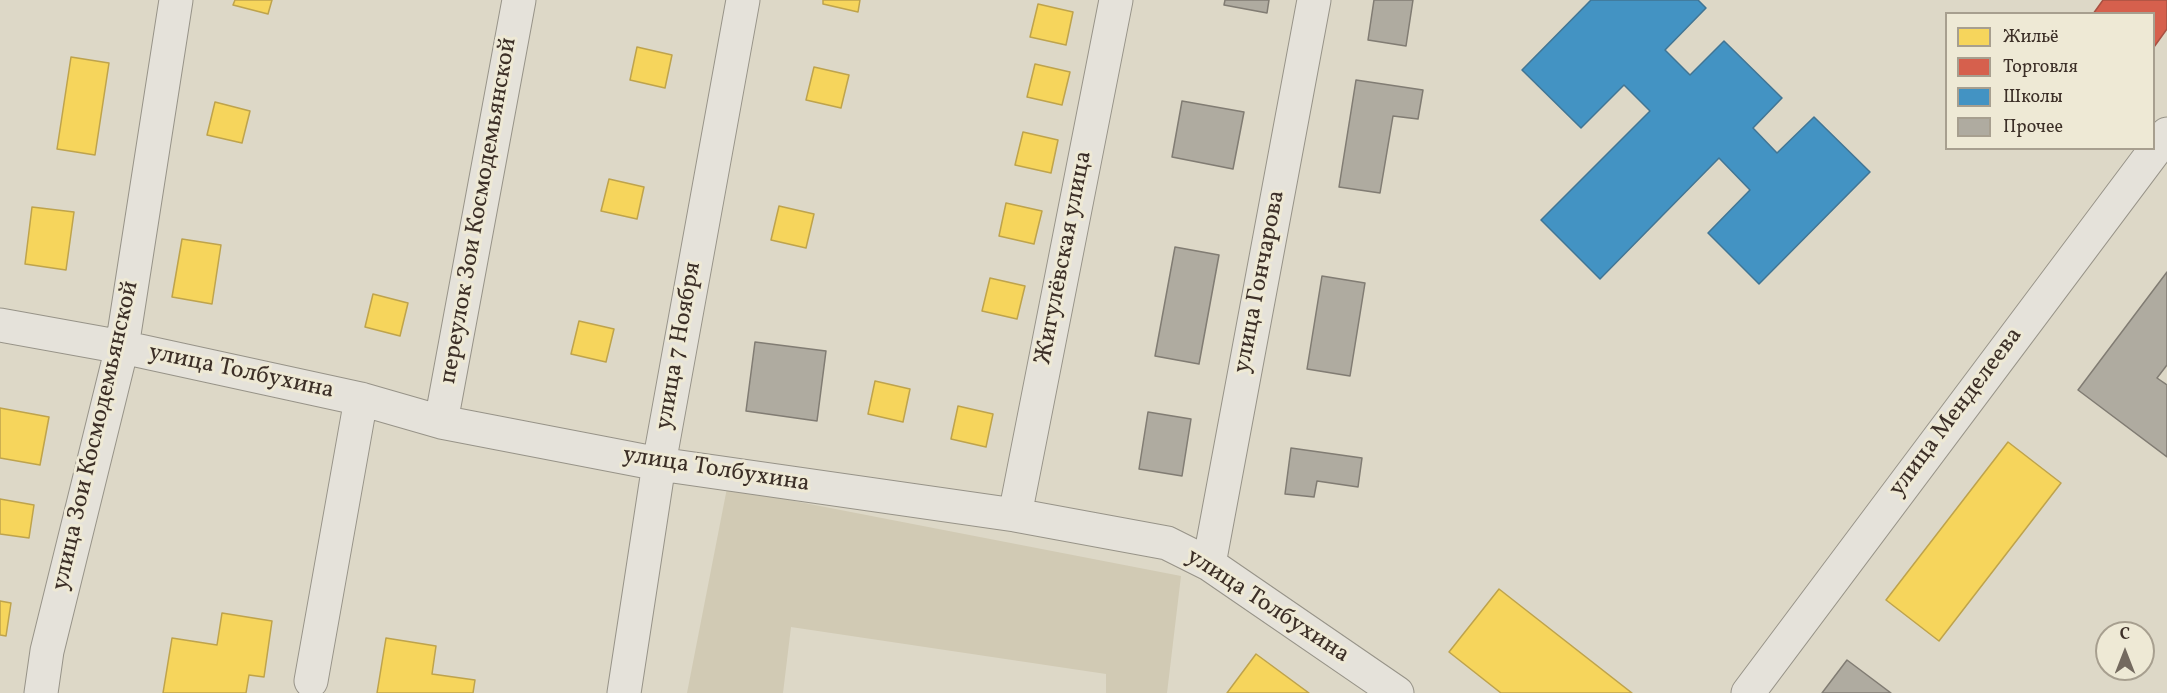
<!DOCTYPE html>
<html>
<head>
<meta charset="utf-8">
<style>
  body { margin:0 }
  #map { position:relative; width:2167px; height:693px; overflow:hidden; background:#ddd8c7; font-family:Vollkorn,serif }
  canvas { display:block }
  .legend { position:absolute; left:1945px; top:12px; width:210px; height:138px; box-sizing:border-box; background:#eee9d5; border:2px solid #a79f8f; margin:0; padding:8px 10px; list-style:none; font-size:18px; color:#3c2f27 }
  .legend li { display:flex; align-items:center; gap:12px; height:30px }
  .legend b { width:30px; border:2px solid #a79f8f }
  .north { position:absolute; left:2095px; top:621px; width:60px; height:60px; box-sizing:border-box; background:#eee9d5; border:2px solid #a79f8f; border-radius:50%; rotate:0deg; font-size:16px; font-weight:700; line-height:24px; text-align:center; color:#3c2f27 }
  .north::after { content:''; display:block; margin:auto; width:21px; height:27px; background:#746a5f; clip-path:polygon(50% 0,100% 100%,50% 72%,0 100%) }
</style>
</head>
<body>
<div id="map">
<canvas width="2167" height="693"></canvas>
<ul class="legend">
<li><b style="height:16px;background:#f6d55c"></b>Жильё</li>
<li><b style="height:16px;background:#d6604d"></b>Торговля</li>
<li><b style="height:16px;background:#4393c3"></b>Школы</li>
<li><b style="height:16px;background:#afaba0"></b>Прочее</li>
</ul>
<div class="north">С</div>
</div>
<script>
const g = document.querySelector('canvas').getContext('2d');
g.lineJoin = 'round';
function fill(path, color) {
  g.fillStyle = color;
  g.fill(path, 'evenodd');
}
function trace(path, color, width, dash) {
  g.strokeStyle = color;
  g.lineWidth = width;
  g.lineCap = dash ? 'butt' : 'round';
  g.setLineDash(dash || []);
  g.stroke(path);
}
function drawText(font, color, halo, rows, align = 'center') {
  g.font = font + ' Vollkorn,serif';
  g.lineWidth = 6;
  g.setLineDash([]);
  g.textBaseline = 'middle';
  g.strokeStyle = halo;
  g.fillStyle = color;
  for (const [text, x, y, turn = 0] of rows) {
    g.save();
    g.translate(x, y);
    g.rotate((+turn || 0) * Math.PI / 180);
    g.textAlign = isNaN(turn) ? turn : align;
    if (halo) g.strokeText(text, 0, 0);
    g.fillText(text, 0, 0);
    g.restore();
  }
}
const green = new Path2D(`
  M727 488 1181 576 1167 693H1106V674L791 627 783 693H687Z`);
const homes = new Path2D(`
  M235 0H272L268 14 233 5Z
  M823 0H860L858 12 823 4Z
  M1038 4 1073 12 1066 45 1030 37Z
  M637 47 672 55 665 88 630 80Z
  M71 57 109 63 95 155 57 149Z
  M1035 64 1070 72 1062 105 1027 97Z
  M814 67 849 75 841 108 806 100Z
  M215 102 250 111 242 143 207 135Z
  M1023 132 1058 140 1051 173 1015 165Z
  M609 179 644 187 637 219 601 211Z
  M1006 203 1042 211 1034 244 999 236Z
  M779 206 814 214 806 248 771 240Z
  M32 207 74 212 66 270 25 264Z
  M182 239 221 245 212 304 172 297Z
  M990 278 1025 286 1017 319 982 311Z
  M373 294 408 303 400 336 365 327Z
  M579 321 614 329 606 362 571 354Z
  M875 381 910 389 903 422 868 414Z
  M958 406 993 414 986 447 951 439Z
  M0 408 49 417 40 465 0 458Z
  M2008 442 2061 483 1939 641 1886 600Z
  M0 499 34 505 29 538 0 534Z
  M1499 589 1632 693H1501L1449 652Z
  M0 601 11 603 6 636 0 635Z
  M222 613 272 621 264 677 249 675 246 693H163L172 638 217 645Z
  M386 638 436 646 432 674 475 680 473 693H377Z
  M1256 654 1309 693H1227Z`);
const shops = new Path2D(`
  M2103 0H2167V29L2154 47V14H2093Z`);
const schools = new Path2D(`
  M1591 0H1698L1706 8 1665 50 1690 75 1724 41 1782 98 1753 128 1777 153 1814 117 1870 172 1759 284 1708 233 1750 190 1719 158 1600 279 1541 220 1650 111 1624 85 1581 128 1522 70Z`);
const building = new Path2D(`
  M1225 0H1269L1267 13 1224 5Z
  M1374 0H1413L1406 46 1368 40Z
  M1356 80 1423 90 1418 119 1393 116 1380 193 1339 187Z
  M1182 101 1244 112 1233 169 1172 157Z
  M1175 247 1219 255 1199 364 1155 356Z
  M2167 272V365L2157 378 2167 385V457L2078 390Z
  M1322 276 1365 283 1350 376 1307 369Z
  M755 342 826 351 817 421 746 411Z
  M1148 412 1191 419 1182 476 1139 469Z
  M1291 448 1362 458 1358 487 1317 481 1314 497 1285 494Z
  M1847 660 1891 693H1822Z`);
const minor = new Path2D(`
  M0 325 122 347 361 399 441 422 659 464 1015 515 1167 543 1209 564 1397 693
  M441 422 519 0
  M1015 515 1116 0
  M1209 564 1314 0
  M311 681 361 399
  M41 693 47 651 122 347 176 0
  M624 693 659 464 743 0
  M1748 693 2167 134`);
const streetNames = [
  ["переулок Зои Космодемьянской",480,211,-80],
  ["Жигулёвская улица",1065,258,-79],
  ["улица Гончарова",1261,282,-79],
  ["улица 7 Ноября",680,346,-80],
  ["улица Толбухина",241,373,12],
  ["улица Менделеева",1957,413,-53],
  ["улица Зои Космодемьянской",97,436,-77],
  ["улица Толбухина",716,471,9],
  ["улица Толбухина",1267,607,33]
];
fill(green, '#d1cab4');
fill(homes, '#f6d55c');
trace(homes, '#bea34c', 1.5);
fill(shops, '#d6604d');
trace(shops, '#a85142', 1.5);
fill(schools, '#4393c3');
trace(schools, '#417594', 1.5);
fill(building, '#afaba0');
trace(building, '#817c73', 1.5);
trace(minor, '#979388', 35);
trace(minor, '#e5e2da', 33);
drawText('24px', '#3c2f27', '#eee9d5', streetNames);
</script>
</body>
</html>
